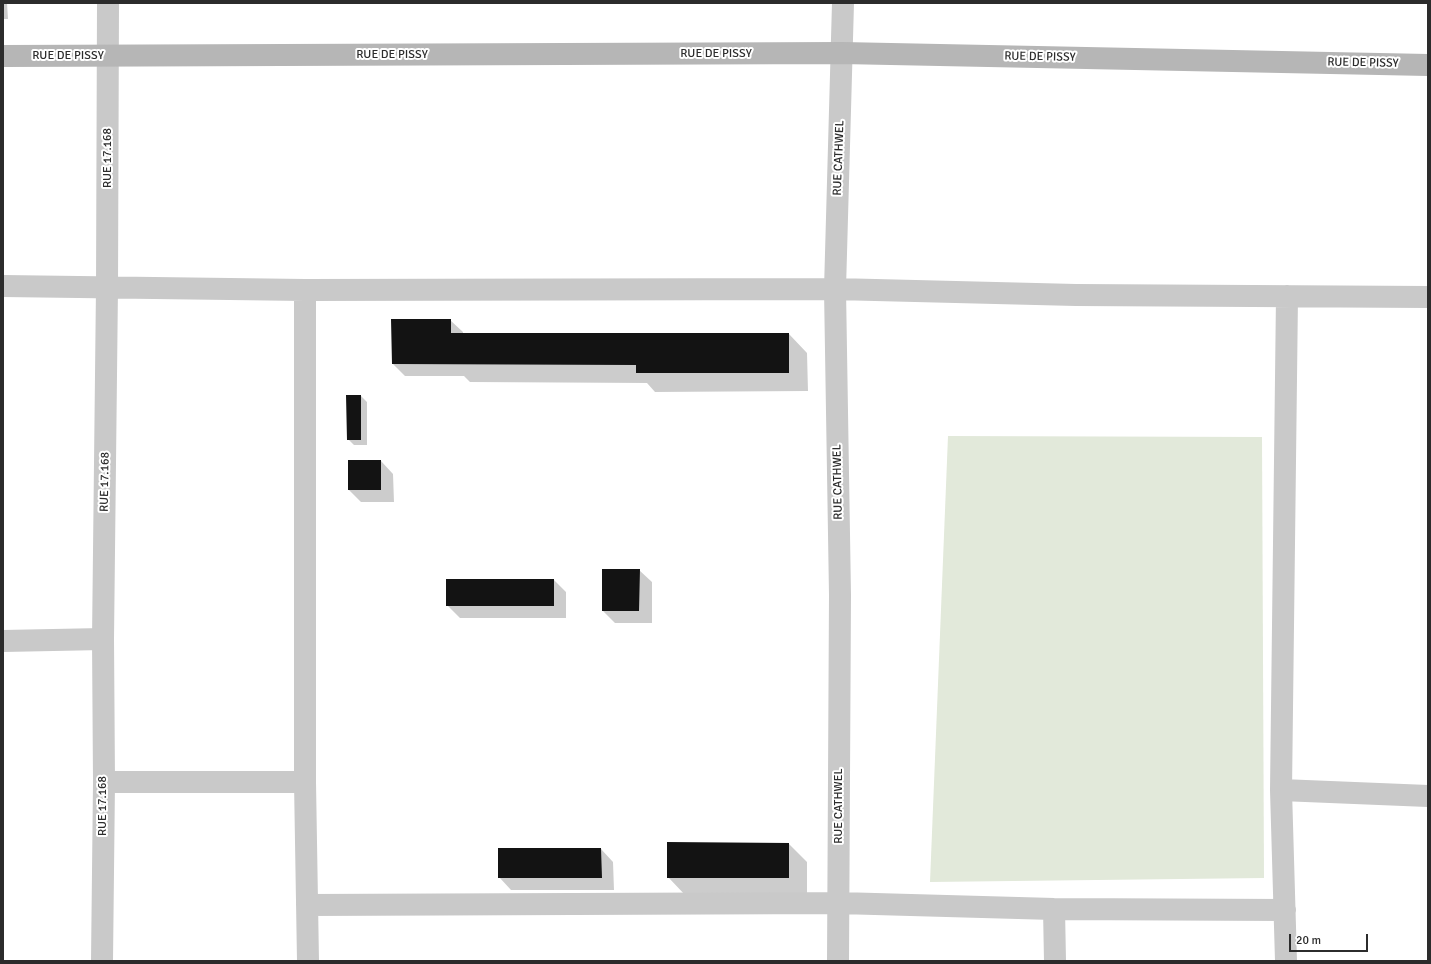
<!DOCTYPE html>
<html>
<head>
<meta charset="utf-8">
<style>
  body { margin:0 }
  #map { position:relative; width:1431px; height:964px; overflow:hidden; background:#fff; font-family:Signika,sans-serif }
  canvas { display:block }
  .frame { position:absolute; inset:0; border:4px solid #2c2c2c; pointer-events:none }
  .scale { position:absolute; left:1289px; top:934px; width:79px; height:18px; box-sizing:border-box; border:2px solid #2c2c2c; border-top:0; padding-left:5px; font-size:12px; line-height:14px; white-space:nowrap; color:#2c2c2c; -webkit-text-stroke:3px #fff; paint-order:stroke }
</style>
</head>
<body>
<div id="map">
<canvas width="1431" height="964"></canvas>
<div class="frame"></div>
<div class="scale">20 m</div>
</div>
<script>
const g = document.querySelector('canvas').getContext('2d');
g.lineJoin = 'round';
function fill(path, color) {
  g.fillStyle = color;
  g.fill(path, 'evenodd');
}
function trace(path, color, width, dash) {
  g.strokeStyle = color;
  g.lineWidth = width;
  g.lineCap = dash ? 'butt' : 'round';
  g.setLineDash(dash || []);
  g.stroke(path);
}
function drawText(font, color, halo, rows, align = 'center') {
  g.font = font + ' Signika,sans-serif';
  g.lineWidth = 4;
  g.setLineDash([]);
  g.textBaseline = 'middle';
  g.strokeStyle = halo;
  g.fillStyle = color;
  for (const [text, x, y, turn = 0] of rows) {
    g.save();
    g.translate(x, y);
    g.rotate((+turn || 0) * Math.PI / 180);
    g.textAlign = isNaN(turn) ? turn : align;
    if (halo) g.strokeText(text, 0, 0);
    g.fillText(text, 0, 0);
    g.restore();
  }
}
const green = new Path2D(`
  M948 436 1262 437 1264 878 930 882Z`);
const shadow = new Path2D(`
  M3 3H7L8 19H3Z
  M450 320 463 332V334H789L807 353 808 391 655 392 647 383 470 382 464 376H405L393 364Z
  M361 396 367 402V445H354L348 439Z
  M381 461 393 474 394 502H361L349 490Z
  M639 570 652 582V623H615L603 611Z
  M554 580 566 592V618H460L447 605Z
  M789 844 807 862V896H686L668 877Z
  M601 849 613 862 614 890H511L499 877Z`);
const building = new Path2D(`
  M391 319H451V333H789V373H636V365L392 364Z
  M346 395H361V440H347Z
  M348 460H381V490H348Z
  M602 569H640L639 611H602Z
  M446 579H554V606H446Z
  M667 842 789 843V878H667Z
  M498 848H601L602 878H498Z`);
const street = new Path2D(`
  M3 286 305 290 835 289 1076 295 1428 297
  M305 290V782L308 961
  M3 641 103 639
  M104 782H305
  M1281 790 1428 796
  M307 905 839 903 1054 909 1285 910
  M1054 909 1055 961
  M102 961 104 782 103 639 107 287 108 3
  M838 961 840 595 835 289 843 3
  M1286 961 1281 790 1287 296`);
const secondary = new Path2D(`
  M3 56 842 53 1428 65`);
const streetNames = [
  ["RUE DE PISSY",716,54],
  ["RUE DE PISSY",392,55],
  ["RUE DE PISSY",68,56],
  ["RUE DE PISSY",1040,57,1],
  ["RUE DE PISSY",1363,63,1],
  ["RUE 17.168",108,158,-90],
  ["RUE CATHWEL",839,158,-88],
  ["RUE 17.168",105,482,-89],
  ["RUE CATHWEL",838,482,-91],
  ["RUE 17.168",103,806,-90],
  ["RUE CATHWEL",839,806,-90]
];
fill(green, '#e2e9da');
fill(shadow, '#0003');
fill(building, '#131313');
trace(street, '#c9c9c9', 22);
trace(secondary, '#b6b6b6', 22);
drawText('12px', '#2c2c2c', '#fff', streetNames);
</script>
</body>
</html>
